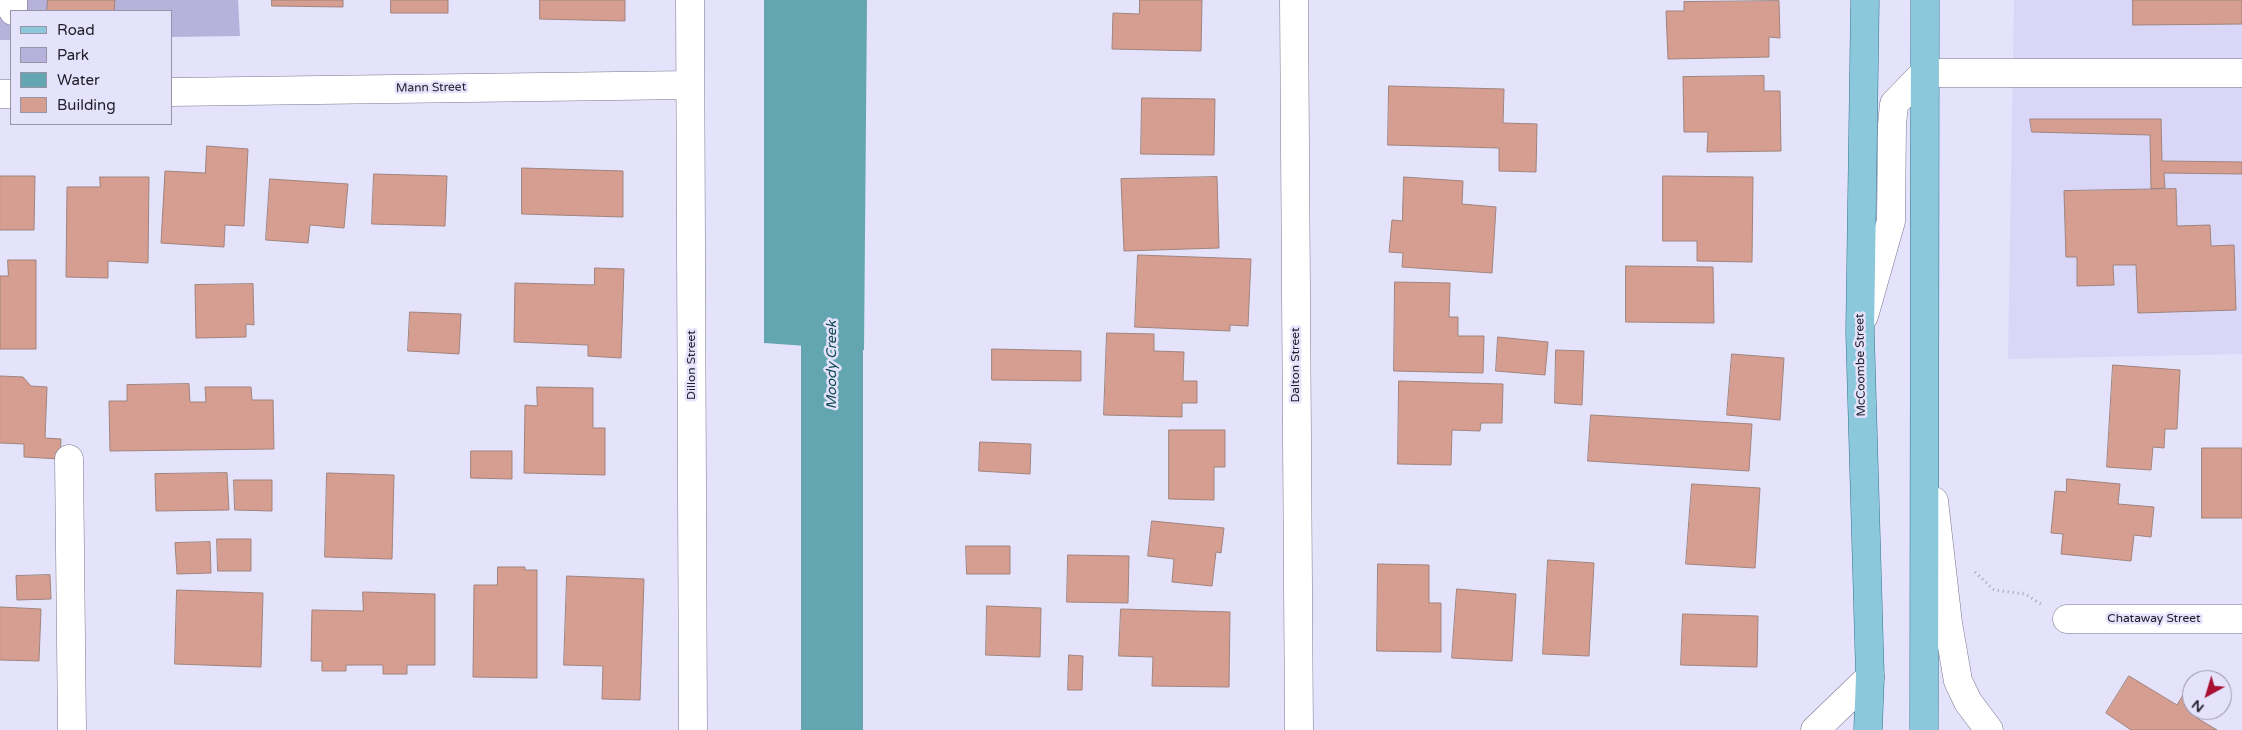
<!DOCTYPE html>
<html>
<head>
<meta charset="utf-8">
<style>
  body { margin:0 }
  #map { position:relative; width:2242px; height:730px; overflow:hidden; background:#e5e2fc; font-family:"Varela Round",sans-serif }
  canvas { display:block }
  .legend { position:absolute; left:10px; top:10px; width:162px; height:115px; box-sizing:border-box; background:#e5e2fc; border:1px solid #9794a8; margin:0; padding:6px 9px; list-style:none; font-size:15px; color:#21202a }
  .legend li { display:flex; align-items:center; gap:10px; height:25px }
  .legend b { width:25px; border:1px solid #9794a8 }
  .north { position:absolute; left:2182px; top:670px; width:50px; height:50px; box-sizing:border-box; background:#e5e2fc; border:1px solid #9794a8; border-radius:50%; rotate:219deg; font-size:14px; font-weight:700; line-height:20px; text-align:center; color:#21202a }
  .north::after { content:''; display:block; margin:auto; width:18px; height:22px; background:#a81131; clip-path:polygon(50% 0,100% 100%,50% 72%,0 100%) }
</style>
</head>
<body>
<div id="map">
<canvas width="2242" height="730"></canvas>
<ul class="legend">
<li><b style="height:6px;background:#8cc8dc"></b>Road</li>
<li><b style="height:14px;background:#b7b2dc"></b>Park</li>
<li><b style="height:14px;background:#63a6b1"></b>Water</li>
<li><b style="height:14px;background:#d69e91"></b>Building</li>
</ul>
<div class="north">N</div>
</div>
<script>
const g = document.querySelector('canvas').getContext('2d');
g.lineJoin = 'round';
function fill(path, color) {
  g.fillStyle = color;
  g.fill(path, 'evenodd');
}
function trace(path, color, width, dash) {
  g.strokeStyle = color;
  g.lineWidth = width;
  g.lineCap = dash ? 'butt' : 'round';
  g.setLineDash(dash || []);
  g.stroke(path);
}
function drawText(font, color, halo, rows, align = 'center') {
  g.font = font + ' "Varela Round",sans-serif';
  g.lineWidth = 5;
  g.setLineDash([]);
  g.textBaseline = 'middle';
  g.strokeStyle = halo;
  g.fillStyle = color;
  for (const [text, x, y, turn = 0] of rows) {
    g.save();
    g.translate(x, y);
    g.rotate((+turn || 0) * Math.PI / 180);
    g.textAlign = isNaN(turn) ? turn : align;
    if (halo) g.strokeText(text, 0, 0);
    g.fillText(text, 0, 0);
    g.restore();
  }
}
const built = new Path2D(`
  M2014 0H2242V354L2008 359Z`);
const green = new Path2D(`
  M0 0H238L240 36 171 37V11H11V40H0Z`);
const water = new Path2D(`
  M764 0H867L864 350 764 343Z`);
const river = new Path2D(`
  M832 730V260`);
const building = new Path2D(`
  M48 0H115L114 11H47Z
  M272 0H343V7L272 6Z
  M391 0H448V13H391Z
  M540 0H625V21L540 19Z
  M1140 0H1202L1201 51 1112 49 1113 13 1139 14Z
  M2133 0H2242V24L2133 25Z
  M1779 1 1780 38 1769 37V57L1668 59 1666 11H1684V2Z
  M1764 76V91H1780L1781 151 1707 152 1708 132H1684L1683 77Z
  M1389 86 1504 89 1503 123 1537 124 1536 172 1499 171V148L1388 145Z
  M1142 98 1215 99 1214 155 1141 154Z
  M2030 119H2161L2162 161 2242 162V174L2164 173 2165 188 2151 189 2150 135 2032 132Z
  M207 146 248 149 244 226 225 225 224 247 161 243 165 171 205 173Z
  M522 168 623 171V217L522 214Z
  M374 174 447 176 445 226 372 224Z
  M0 176H35L34 230H0Z
  M1663 176 1753 177 1752 262 1697 261V241H1663Z
  M100 177H149L148 263 108 261V278L66 277 67 187H100Z
  M1217 177 1219 248 1124 251 1121 179Z
  M1404 177 1463 181 1462 204 1496 207 1492 273 1402 267 1403 253 1389 252 1392 220 1402 221Z
  M270 179 348 184 344 228 310 225 308 243 266 240Z
  M2176 189 2177 226 2210 225 2211 246 2234 245 2236 310 2138 313 2136 265H2113L2114 285 2077 286V257H2066L2064 191Z
  M1138 255 1251 259 1248 326 1230 325V331L1135 327Z
  M8 260H36V349H0V276H8Z
  M1626 266 1713 267 1714 323 1626 322Z
  M595 268 624 269 621 358 588 356V345L514 342 515 283 594 285Z
  M1395 282 1450 283 1449 317H1458V336H1484L1483 373 1394 371Z
  M253 284 254 325 246 324V337L196 338 195 285Z
  M410 312 461 314 459 354 408 351Z
  M1107 333 1154 334V351L1184 352 1183 381H1197V403H1182V417L1104 415Z
  M1498 337 1548 342 1545 375 1496 371Z
  M992 349 1081 351V381L992 380Z
  M1556 350 1584 351 1582 405 1555 403Z
  M1732 354 1784 358 1780 420 1727 415Z
  M2113 365 2180 370 2177 429H2165L2164 448 2153 447 2151 470 2107 467Z
  M0 376 23 377 31 386 47 387 45 438 61 439 60 459 24 457V444L0 443Z
  M1399 381 1503 384 1502 423H1481L1480 431 1452 430 1451 465 1398 464Z
  M189 384 190 402H206L205 387H251L252 400H273L274 449 110 451 109 401H127V385Z
  M537 387 593 388V428H605V475L524 473 525 405 537 406Z
  M1591 415 1752 424 1749 471 1588 461Z
  M1169 430H1225V467H1214V500L1169 499Z
  M980 442 1031 444 1030 474 979 471Z
  M2202 448H2242V518H2202Z
  M471 451H512V479L471 478Z
  M227 473 229 510 156 511 155 474Z
  M327 473 394 475 392 559 325 557Z
  M2067 479 2120 484 2118 504 2154 507 2151 537 2134 535 2131 561 2061 554 2063 534 2051 533 2055 491 2066 492Z
  M234 480H272V511L235 510Z
  M1692 484 1760 488 1755 568 1686 564Z
  M1152 521 1224 528 1221 553 1216 552 1212 586 1172 582 1174 559 1148 556Z
  M217 539H251V571H218Z
  M210 542 211 573 177 574 175 543Z
  M966 546H1010V574H967Z
  M1068 555 1129 556 1128 603 1067 602Z
  M1548 560 1594 563 1589 656 1543 654Z
  M1378 564 1429 565V603H1441V652L1377 651Z
  M498 567H525V570H537V678L473 677 474 585H497Z
  M50 575 51 599 17 600 16 576Z
  M567 576 644 579 640 700 602 699 603 666 564 665Z
  M1457 589 1516 594 1512 661 1452 658Z
  M177 590 263 593 261 667 175 664Z
  M363 592 435 594V665H407V674H383V665H346V671H322V661H311L312 610 363 611Z
  M987 606 1041 608 1040 657 986 655Z
  M0 607 41 609 39 661 0 660Z
  M1121 609 1230 612 1229 687 1152 686 1153 657 1119 656Z
  M1683 614 1758 616 1757 667 1681 665Z
  M1069 655 1083 656 1082 690H1068Z
  M2129 676 2177 705 2189 685 2192 687V710H2202L2197 718 2217 730H2131L2106 713Z`);
const path = new Path2D(`
  M1975 572 1994 590 2025 594 2041 604`);
const minor = new Path2D(`
  M13 0V11
  M690 0 693 730
  M1294 0 1299 730
  M171 92 690 85
  M0 94H11
  M1864 316 1891 221 1892 125 1894 104 1924 73H2242
  M69 459 72 730
  M1934 501 1948 623 1958 681 1968 702 1989 730
  M2067 619H2242
  M1815 730 1870 677`);
const major = new Path2D(`
  M1865 0 1860 332 1870 677 1868 730
  M1924 730 1925 0`);
const streetNames = [
  ["Mann Street",431,88,-1],
  ["Dillon Street",692,365,-90],
  ["Dalton Street",1296,365,-90],
  ["McCoombe Street",1861,365,-91],
  ["Chataway Street",2154,619]
];
const waterNames = [
  ["Moody Creek",832,365,-90]
];
fill(built, '#d9d6f7');
fill(green, '#b7b2dc');
fill(water, '#63a6b1');
trace(river, '#63a6b1', 62);
fill(building, '#d69e91');
trace(building, '#9f847d', 1);
trace(minor, '#7a778f', 29);
trace(major, '#34758f', 29);
trace(path, '#a2a0b4', 3, [1, 4]);
trace(minor, '#fff', 28);
trace(major, '#8cc8dc', 28);
drawText('12px', '#21202a', '#e5e2fc', streetNames);
drawText('italic 14px', '#0f4b54', '#e5e2fc', waterNames);
</script>
</body>
</html>
